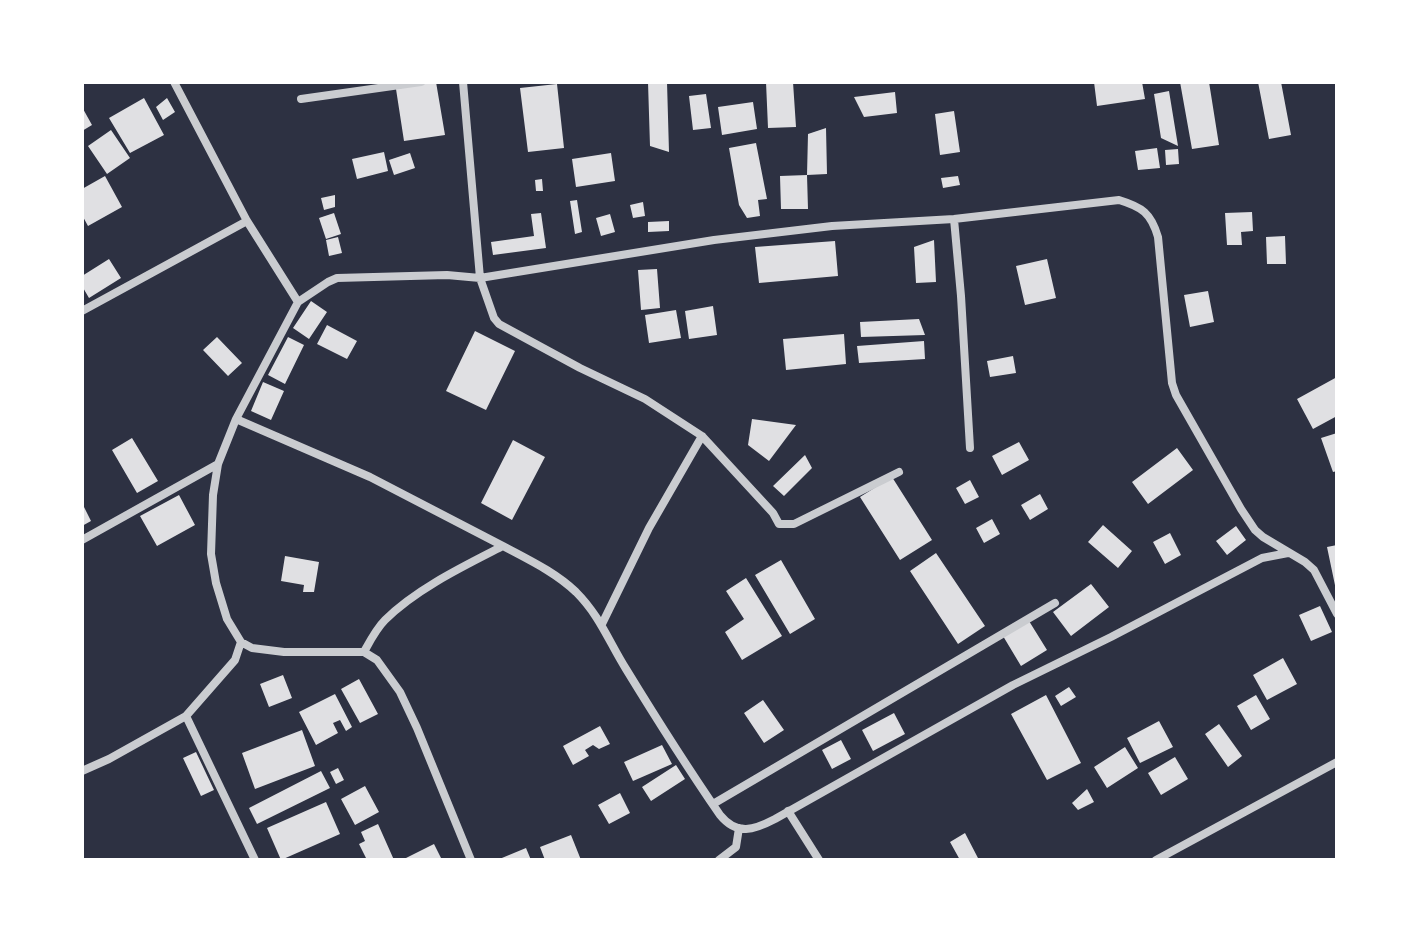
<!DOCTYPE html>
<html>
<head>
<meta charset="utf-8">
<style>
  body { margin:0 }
  #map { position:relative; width:1419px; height:942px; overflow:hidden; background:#2d3142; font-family:"DM Sans",sans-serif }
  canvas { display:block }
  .frame { position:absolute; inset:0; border:84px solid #fff; pointer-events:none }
</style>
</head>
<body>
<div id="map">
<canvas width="1419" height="942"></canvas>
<div class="frame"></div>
</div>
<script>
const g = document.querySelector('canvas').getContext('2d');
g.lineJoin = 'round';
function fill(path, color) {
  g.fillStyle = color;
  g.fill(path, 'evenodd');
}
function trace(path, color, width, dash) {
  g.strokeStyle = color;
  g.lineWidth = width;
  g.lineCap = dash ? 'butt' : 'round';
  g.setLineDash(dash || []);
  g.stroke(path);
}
const building = new Path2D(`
  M436 82 445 135 404 141 396 89Z
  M648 82H667L669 152 650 146Z
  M766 82H793L796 127 768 128Z
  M1094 82H1142L1145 99 1097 106Z
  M1180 82H1209L1219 145 1192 149Z
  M1258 82H1281L1291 135 1269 139Z
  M557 84 564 148 528 152 520 88Z
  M1169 91 1178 146 1161 138 1154 94Z
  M895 92 897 113 864 117 854 97Z
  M706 94 711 128 693 130 689 96Z
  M144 98 164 135 130 153 109 118Z
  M167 98 175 112 163 120 156 107Z
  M753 102 757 129 722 135 718 107Z
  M82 107 92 125 82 131Z
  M954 111 960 152 940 155 935 114Z
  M826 128 827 174 807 175 808 134Z
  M111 130 130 158 107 174 88 146Z
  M756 143 767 199 758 200 760 216 747 218 739 205 729 148Z
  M1157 148 1160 168 1138 170 1135 151Z
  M1178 149 1179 164 1166 165 1165 150Z
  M384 152 388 171 357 179 352 159Z
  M410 153 415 168 394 175 389 160Z
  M611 153 615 181 576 187 572 159Z
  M807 175 808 209H781L780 176Z
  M105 176 122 207 88 226 82 215V189Z
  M958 176 960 185 943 188 941 178Z
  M542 179 543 191H536L535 180Z
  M335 195V207L324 210 321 198Z
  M577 200 582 232 575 234 570 201Z
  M643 202 645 216 633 218 630 205Z
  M1252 212 1253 231 1241 232 1242 245H1227L1225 213Z
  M334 213 341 234 326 239 319 218Z
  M541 213 546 248 493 255 491 242 534 236 531 214Z
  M610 214 615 232 601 236 596 218Z
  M669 221V231L648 232V222Z
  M1285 236 1286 264H1267L1266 237Z
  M338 237 342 253 329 256 326 240Z
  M934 240 936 282 916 283 914 247Z
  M835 241 838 276 759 283 755 247Z
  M109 259 121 278 89 298 82 286V276Z
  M1047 259 1056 298 1025 305 1016 266Z
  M657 269 660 308 641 310 638 270Z
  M1208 291 1214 322 1190 327 1184 295Z
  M311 301 327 312 309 339 293 328Z
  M713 306 717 335 689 339 685 311Z
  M676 310 681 338 649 343 645 315Z
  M919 319 925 335 861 337 860 322Z
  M327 325 357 341 347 359 317 344Z
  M475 331 515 351 486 410 446 391Z
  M844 334 846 364 786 370 783 339Z
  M217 337 242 363 228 376 203 350Z
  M288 337 304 345 285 384 268 375Z
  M924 341 925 359 859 363 857 346Z
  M1013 356 1016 373 990 377 987 361Z
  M1337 377V416L1313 429 1297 399Z
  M263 382 284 391 271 420 251 411Z
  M752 419 796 425 769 461 748 445Z
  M1337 433V471L1333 472 1321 438Z
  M132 438 158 481 137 493 112 450Z
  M513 440 545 457 512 520 481 503Z
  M1019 442 1029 460 1002 475 992 456Z
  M1177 448 1193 470 1148 504 1132 482Z
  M805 455 812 468 784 496 773 486Z
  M892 477 932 540 900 560 860 497Z
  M970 480 979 497 965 504 956 488Z
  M1040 494 1048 509 1030 520 1021 505Z
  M179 495 195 525 157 546 140 516Z
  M82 503 91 521 82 526Z
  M992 519 1000 534 984 543 976 528Z
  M1103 525 1132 551 1118 568 1088 542Z
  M1236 526 1246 540 1227 555 1216 541Z
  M1170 533 1181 555 1165 564 1153 542Z
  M1337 545V590H1336L1327 547Z
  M936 553 985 626 958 644 910 571Z
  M285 556 319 562 314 592H303L304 585 281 581Z
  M781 560 815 619 790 634 755 575Z
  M746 578 782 636 742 660 725 632 744 619 726 591Z
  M1091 584 1109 607 1071 636 1053 612Z
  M1320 606 1332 632 1311 641 1299 615Z
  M1029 621 1047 650 1021 666 1003 636Z
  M1283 658 1297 684 1267 700 1253 675Z
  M283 675 292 698 269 707 260 684Z
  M359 679 378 714 360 723 341 689Z
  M1069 687 1076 697 1061 706 1055 696Z
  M335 694 352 727 346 731 340 720 333 723 338 733 316 745 299 712Z
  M1046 695 1081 763 1047 780 1011 714Z
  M1256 695 1270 719 1251 730 1237 706Z
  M763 700 784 730 764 743 744 713Z
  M894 713 905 734 873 751 862 730Z
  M1159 721 1173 747 1140 763 1127 738Z
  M1219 724 1242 756 1228 767 1205 734Z
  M600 726 610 744 599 749 593 745 585 750 589 756 573 765 563 746Z
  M302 730 315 766 255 789 242 753Z
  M841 740 851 759 832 769 822 750Z
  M662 745 672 764 633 781 624 762Z
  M1125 747 1138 768 1107 788 1094 767Z
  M196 752 214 790 201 796 183 758Z
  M1175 757 1188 779 1161 795 1148 773Z
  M676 765 685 779 651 801 642 787Z
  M338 768 344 780 336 784 330 772Z
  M321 771 330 788 257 824 249 808Z
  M365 786 379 812 355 825 341 799Z
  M1087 789 1094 802 1078 810 1072 803Z
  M620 793 630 813 609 824 598 805Z
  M326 802 340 834 281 860 267 828Z
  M378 824 394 860H367L359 844 365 841 361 832Z
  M965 833 979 860H960L950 842Z
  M571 835 581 860H545L540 847Z
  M434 844 442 860H402Z
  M526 848 531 860H497Z`);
const minor = new Path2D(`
  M174 82 247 221 298 302
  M463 82 480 278 447 275 337 278 328 282 298 302 236 419 218 464 213 495 211 554 216 583 227 619 241 642 252 648 284 652H364L377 660 400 692 417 728 471 860
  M301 99 421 82
  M954 219 961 296 970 448
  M82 311 247 221
  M236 419 370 477 503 546
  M899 472 794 524H779L773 513 702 436 645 399 580 368 499 324 494 318 480 278 714 240 832 226 954 219 1119 200C1142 207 1151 213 1158 237L1172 383 1176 395 1241 509 1255 530 1263 537 1305 562 1314 570 1337 614
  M82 540 218 464
  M602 624 649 528 702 436
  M364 652C370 641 376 629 385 620 416 589 464 566 503 546 529 560 555 572 576 592 600 616 609 642 626 669 656 718 687 767 720 815 737 836 754 830 775 819L1013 685 1111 637 1262 558 1288 553
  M186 716 255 860
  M82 771 109 759 186 716 235 660 241 642
  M713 804 1055 603
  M788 811 819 860
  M719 860 736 847 739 828
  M1156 860 1337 762`);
fill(building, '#e0e0e3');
trace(minor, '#caccd0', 8);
</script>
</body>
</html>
